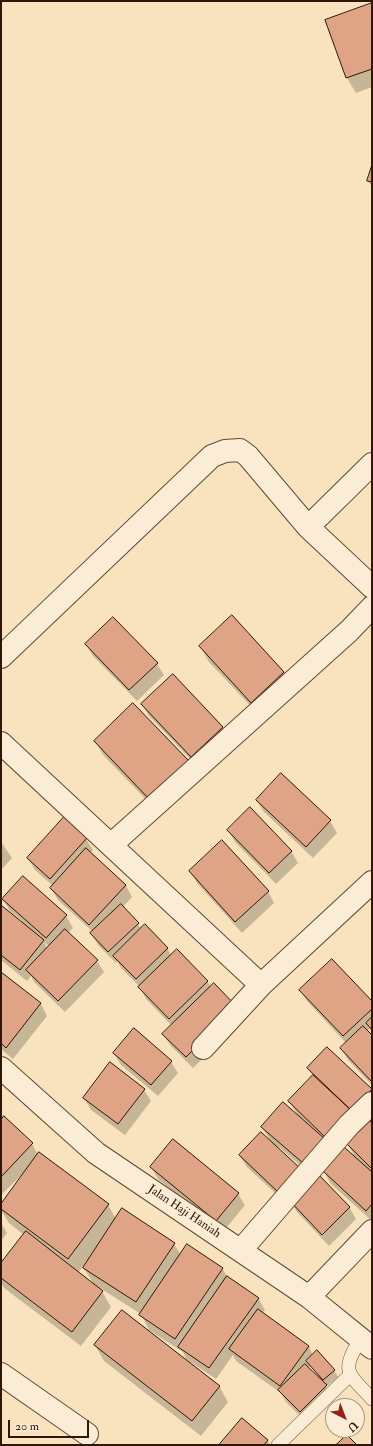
<!DOCTYPE html>
<html>
<head>
<meta charset="utf-8">
<style>
  body { margin:0 }
  #map { position:relative; width:373px; height:1446px; overflow:hidden; background:#f9e3bf; font-family:"IM FELL Double Pica",serif }
  canvas { display:block }
  .frame { position:absolute; inset:0; border:2px solid #301607; pointer-events:none }
  .north { position:absolute; left:325px; top:1398px; width:40px; height:40px; box-sizing:border-box; background:#fbedd5; border:1px solid #aa9783; border-radius:50%; rotate:138deg; font-size:11px; font-weight:700; line-height:16px; text-align:center; color:#301607 }
  .north::after { content:''; display:block; margin:auto; width:14px; height:18px; background:#8f2418; clip-path:polygon(50% 0,100% 100%,50% 72%,0 100%) }
  .scale { position:absolute; left:8px; top:1420px; width:81px; height:18px; box-sizing:border-box; border:2px solid #301607; border-top:0; padding-left:5px; font-size:12px; line-height:14px; white-space:nowrap; color:#301607; -webkit-text-stroke:3px #fbedd5; paint-order:stroke }
</style>
</head>
<body>
<div id="map">
<canvas width="373" height="1446"></canvas>
<div class="frame"></div>
<div class="north">U</div>
<div class="scale">20 m</div>
</div>
<script>
const g = document.querySelector('canvas').getContext('2d');
g.lineJoin = 'round';
function fill(path, color) {
  g.fillStyle = color;
  g.fill(path, 'evenodd');
}
function trace(path, color, width, dash) {
  g.strokeStyle = color;
  g.lineWidth = width;
  g.lineCap = dash ? 'butt' : 'round';
  g.setLineDash(dash || []);
  g.stroke(path);
}
function drawText(font, color, halo, rows, align = 'center') {
  g.font = font + ' "IM FELL Double Pica",serif';
  g.lineWidth = 3;
  g.setLineDash([]);
  g.textBaseline = 'middle';
  g.strokeStyle = halo;
  g.fillStyle = color;
  for (const [text, x, y, turn = 0] of rows) {
    g.save();
    g.translate(x, y);
    g.rotate((+turn || 0) * Math.PI / 180);
    g.textAlign = isNaN(turn) ? turn : align;
    if (halo) g.strokeText(text, 0, 0);
    g.fillText(text, 0, 0);
    g.restore();
  }
}
const shadow = new Path2D(`
  M372 4V87L356 93 347 78Z
  M372 168V187L368 181Z
  M86 644 157 664 164 675 137 701 93 656Z
  M200 646 284 672 292 688 261 717 209 662Z
  M142 704 222 728 229 739 199 768 149 716Z
  M133 705 159 813 104 756 95 741Z
  M257 801 330 821 337 833 313 858 264 812Z
  M228 830 291 851 298 863 276 884 235 842Z
  M86 839 93 850 90 853 126 886 132 897 123 907 142 929 167 948 171 955 207 981 211 987 243 1019 193 1068 170 1045 163 1034 172 1026 146 999 140 987 121 968 117 961 116 963 98 945 91 933 93 932 58 900 51 888 53 886 35 870 28 858Z
  M1 842 12 858 1 870Z
  M190 871 268 891 274 903 242 933 197 883Z
  M3 899 66 916 73 928 68 933 97 961 104 972 65 1012 34 982 31 976 27 981 1 960V907L21 923 22 921 10 911ZM44 942 50 947 48 949Z
  M1 973 41 1004 47 1016 13 1059 1 1049Z
  M300 990 372 1003V1033L370 1029 367 1031 372 1036V1085L348 1060 341 1048 346 1043 307 1001Z
  M327 1048 372 1090V1109L310 1174 279 1147 278 1149 303 1188 349 1207 356 1219 329 1246 297 1212 290 1200 287 1204 247 1167 240 1156 271 1142 262 1127 299 1117 289 1101 313 1076 308 1068Z
  M114 1053 171 1062 178 1073 158 1096 121 1065Z
  M144 1090 151 1101 125 1135 91 1110 84 1098Z
  M1 1121 32 1144 38 1155 108 1205 116 1219 122 1210 174 1244 181 1255 222 1268 228 1278 258 1298 265 1310 262 1313 309 1347 313 1355 334 1370 338 1377 326 1387 333 1398 307 1423 286 1402 281 1393 236 1361 233 1355 216 1379 186 1359 183 1352 149 1330 141 1314 100 1288 111 1307 81 1346 4 1288 1 1282V1265L24 1235 9 1223 1 1210V1206L30 1167 1 1195ZM87 1261 88 1262 84 1268 94 1285 78 1273ZM310 1366 321 1379 320 1380 308 1368Z
  M372 1124V1221L330 1183 324 1171 355 1157 347 1143Z
  M151 1167 238 1194 245 1205 223 1232 158 1179Z
  M1 1223 7 1233 1 1241Z
  M95 1345 219 1386 228 1402 201 1436 104 1361Z
  M267 1440 270 1445H221Z`);
const building = new Path2D(`
  M372 3V69L346 78 325 20Z
  M372 165V182L367 181Z
  M232 615 284 672 251 703 199 646Z
  M113 617 158 663 129 690 85 644Z
  M173 674 223 727 191 757 141 704Z
  M133 703 189 761 149 799 94 741Z
  M281 773 331 820 306 847 256 800Z
  M250 807 292 851 269 873 227 830Z
  M64 817 87 838 50 879 27 858Z
  M222 840 269 891 235 922 189 871Z
  M86 848 126 885 89 925 50 888Z
  M23 876 67 915 46 938 2 899Z
  M121 904 139 923 108 952 90 933Z
  M1 905 44 940 20 970 1 955Z
  M145 924 168 948 136 979 113 956Z
  M65 929 98 960 58 1001 26 970Z
  M177 949 208 981 169 1019 138 987Z
  M332 959 372 1001V1009L343 1036 299 990Z
  M1 972 41 1003 6 1048 1 1043Z
  M214 983 237 1007 186 1057 162 1034Z
  M372 1017V1030L366 1023Z
  M363 1026 372 1035V1082L340 1048Z
  M134 1028 172 1061 151 1085 113 1053Z
  M327 1047 372 1089 352 1111 307 1068Z
  M110 1062 145 1089 118 1124 83 1098Z
  M313 1075 353 1112 327 1139 288 1101Z
  M283 1102 325 1139 303 1163 261 1127Z
  M4 1116 33 1143 1 1177V1120Z
  M368 1119 372 1123V1169L345 1142Z
  M261 1132 301 1169 279 1193 239 1155Z
  M173 1139 239 1193 216 1221 150 1167Z
  M344 1147 372 1172V1204L366 1211 323 1171Z
  M39 1152 109 1204 68 1259 1 1209V1204Z
  M317 1173 350 1207 322 1235 289 1200Z
  M122 1208 175 1243 136 1302 83 1268Z
  M26 1231 103 1291 72 1332 1 1278V1263Z
  M187 1244 223 1268 175 1339 139 1315Z
  M227 1276 259 1298 209 1368 178 1347Z
  M258 1309 309 1346 280 1386 229 1349Z
  M122 1310 220 1386 192 1421 94 1345Z
  M317 1350 335 1370 323 1380 306 1361Z
  M305 1364 327 1385 300 1412 278 1390Z
  M242 1418 268 1440 264 1445H219Z
  M347 1435 357 1445H336Z`);
const service = new Path2D(`
  M360 1340C340 1372 348 1373 372 1399
  M278 1445 350 1375`);
const minor = new Path2D(`
  M308 527 372 464
  M1 657 212 456 225 451 240 450 248 456 308 527 372 587
  M1 743 261 985
  M112 844 349 631 372 607
  M203 1048 261 985 372 882
  M1 1068 96 1153 309 1297 372 1348
  M241 1250 349 1125 372 1103
  M309 1297 372 1231
  M1 1374 87 1434`);
const streetNames = [
  ["Jalan Haji Haniah",184,1212,34]
];
fill(shadow, '#0003');
fill(building, '#dea485');
trace(building, '#301607', 1);
trace(service, '#624935', 14);
trace(minor, '#624935', 24);
trace(service, '#fbedd5', 13);
trace(minor, '#fbedd5', 22);
drawText('12px', '#301607', '#fbedd5', streetNames);
</script>
</body>
</html>
